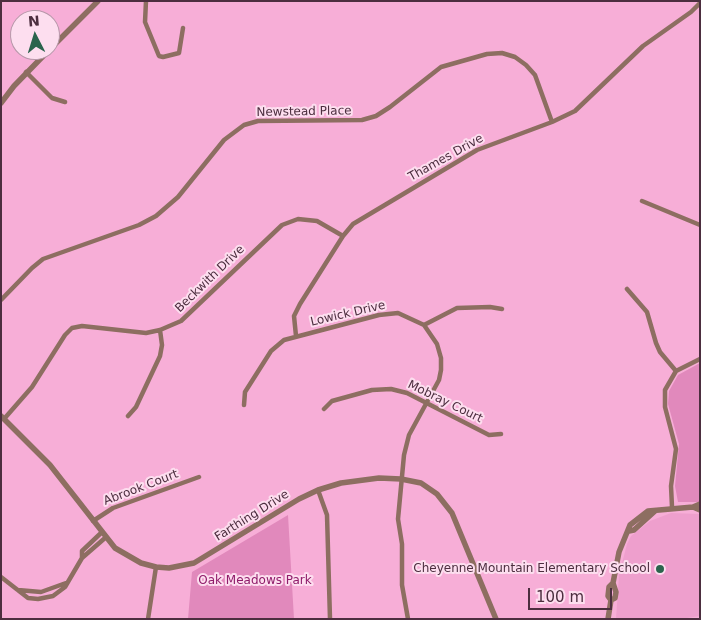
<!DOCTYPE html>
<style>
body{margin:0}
#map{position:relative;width:701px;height:620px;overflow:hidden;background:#f7aed7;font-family:"DejaVu Sans",sans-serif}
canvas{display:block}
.frame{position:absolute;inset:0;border:2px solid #4c2e3f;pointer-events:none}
.north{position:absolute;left:10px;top:10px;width:50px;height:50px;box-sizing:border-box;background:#fddeef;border:1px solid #b698a9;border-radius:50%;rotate:355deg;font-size:14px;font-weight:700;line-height:20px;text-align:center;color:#4c2e3f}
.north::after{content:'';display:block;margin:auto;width:18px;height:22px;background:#2b644d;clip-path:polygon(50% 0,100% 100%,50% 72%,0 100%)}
.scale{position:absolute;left:528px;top:588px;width:84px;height:22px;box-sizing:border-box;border:2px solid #4c2e3f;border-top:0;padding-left:6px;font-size:15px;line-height:18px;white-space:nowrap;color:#4c2e3f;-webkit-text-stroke:4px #fddeef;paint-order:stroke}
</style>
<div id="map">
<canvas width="701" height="620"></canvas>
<div class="frame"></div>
<div class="north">N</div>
<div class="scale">100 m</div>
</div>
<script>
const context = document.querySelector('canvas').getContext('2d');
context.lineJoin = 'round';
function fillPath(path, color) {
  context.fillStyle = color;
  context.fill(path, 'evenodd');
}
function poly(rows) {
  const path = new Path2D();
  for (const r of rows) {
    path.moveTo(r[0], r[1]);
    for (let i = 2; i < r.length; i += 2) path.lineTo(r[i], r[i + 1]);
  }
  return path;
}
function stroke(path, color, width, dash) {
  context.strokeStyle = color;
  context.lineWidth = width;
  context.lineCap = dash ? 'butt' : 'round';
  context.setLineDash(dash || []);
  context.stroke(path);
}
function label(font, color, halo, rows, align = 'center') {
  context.font = font + ' "DejaVu Sans",sans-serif';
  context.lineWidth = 4;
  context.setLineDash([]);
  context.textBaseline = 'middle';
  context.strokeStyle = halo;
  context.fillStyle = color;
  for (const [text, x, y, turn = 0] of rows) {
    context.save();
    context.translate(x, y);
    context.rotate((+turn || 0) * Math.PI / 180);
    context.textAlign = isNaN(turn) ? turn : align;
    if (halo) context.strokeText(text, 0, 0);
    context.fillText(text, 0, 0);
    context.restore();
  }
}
const built = poly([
 [671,513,700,514,700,616,680,619,616,619,619,575,627,544,631,536,650,521]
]);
const green = poly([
 [700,363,700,502,678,502,675,486,679,444,668,404,669,391,678,375],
 [288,515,294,619,188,619,192,572]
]);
const minor = poly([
 [146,1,145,22,159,56,163,57,179,53,183,28],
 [26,72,52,98,65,102],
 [642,201,700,225],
 [627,289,647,312,656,343,660,352,676,371],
 [1,300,32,268,43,259,139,225,156,216,178,197,224,140,244,125,258,121,362,120,376,116,390,107,441,67,487,54,502,53,515,57,526,65,535,75,552,122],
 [424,325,457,308,490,307,502,309],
 [296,336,294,316,300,304,343,236,353,224,477,150,552,122,575,111,643,46,691,12,700,3],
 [244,405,245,392,271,351,284,340,379,315,398,313,424,325,437,344,441,358,441,370,439,380,409,435,404,455,398,519,402,544,402,585,408,619],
 [324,409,332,401,372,390,391,389,407,393,489,435,501,434],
 [128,416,136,407,160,356,162,345,160,330],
 [4,419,32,387,65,335,72,328,82,326,146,333,160,330,181,321,282,225,298,219,317,221,343,236],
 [318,490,327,515,330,619],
 [672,507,671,486,676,449,665,407,665,390,676,371,700,359],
 [93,521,113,508,199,477],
 [82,558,105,538],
 [1,577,28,598,38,599,53,596,65,587,82,558,82,551,101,533],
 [18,590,41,592,66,583],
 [148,619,156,567]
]);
const tertiary = poly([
 [50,49,98,1],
 [1,103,14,86,49,50],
 [1,416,50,465,115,548,141,563,156,567,169,568,194,563,299,499,318,490,341,483,379,478,401,479,421,483,437,494,452,513,496,619],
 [693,507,700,510],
 [629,531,634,530,655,511],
 [611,600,608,596,609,587,613,583,619,552,630,525,648,511,693,507,700,504],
 [608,619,611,600,615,598,616,592,613,583]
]);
const markers = [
 [660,569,5,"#2b644d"]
];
const streetNames = [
 ["Newstead Place",304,112,-1],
 ["Thames Drive",446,158,-29],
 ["Beckwith Drive",210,279,-44],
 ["Lowick Drive",348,314,-13],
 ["Mobray Court",445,402,26],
 ["Abrook Court",141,488,-21],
 ["Farthing Drive",252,516,-32]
];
const poiNames = [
 ["Cheyenne Mountain Elementary School",650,569]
];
const parkNames = [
 ["Oak Meadows Park",255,581]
];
fillPath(built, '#ee9fcd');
fillPath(green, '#e189bc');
stroke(minor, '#8d6e61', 4.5);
stroke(tertiary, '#8d6e61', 5.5);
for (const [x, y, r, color] of markers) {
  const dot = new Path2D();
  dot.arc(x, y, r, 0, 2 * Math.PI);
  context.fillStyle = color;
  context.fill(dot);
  stroke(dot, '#fddeef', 2);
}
label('12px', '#4c2e3f', '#fddeef', streetNames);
label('12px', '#4c2e3f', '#fddeef', poiNames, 'right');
label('12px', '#8f1c6a', '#fddeef', parkNames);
</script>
